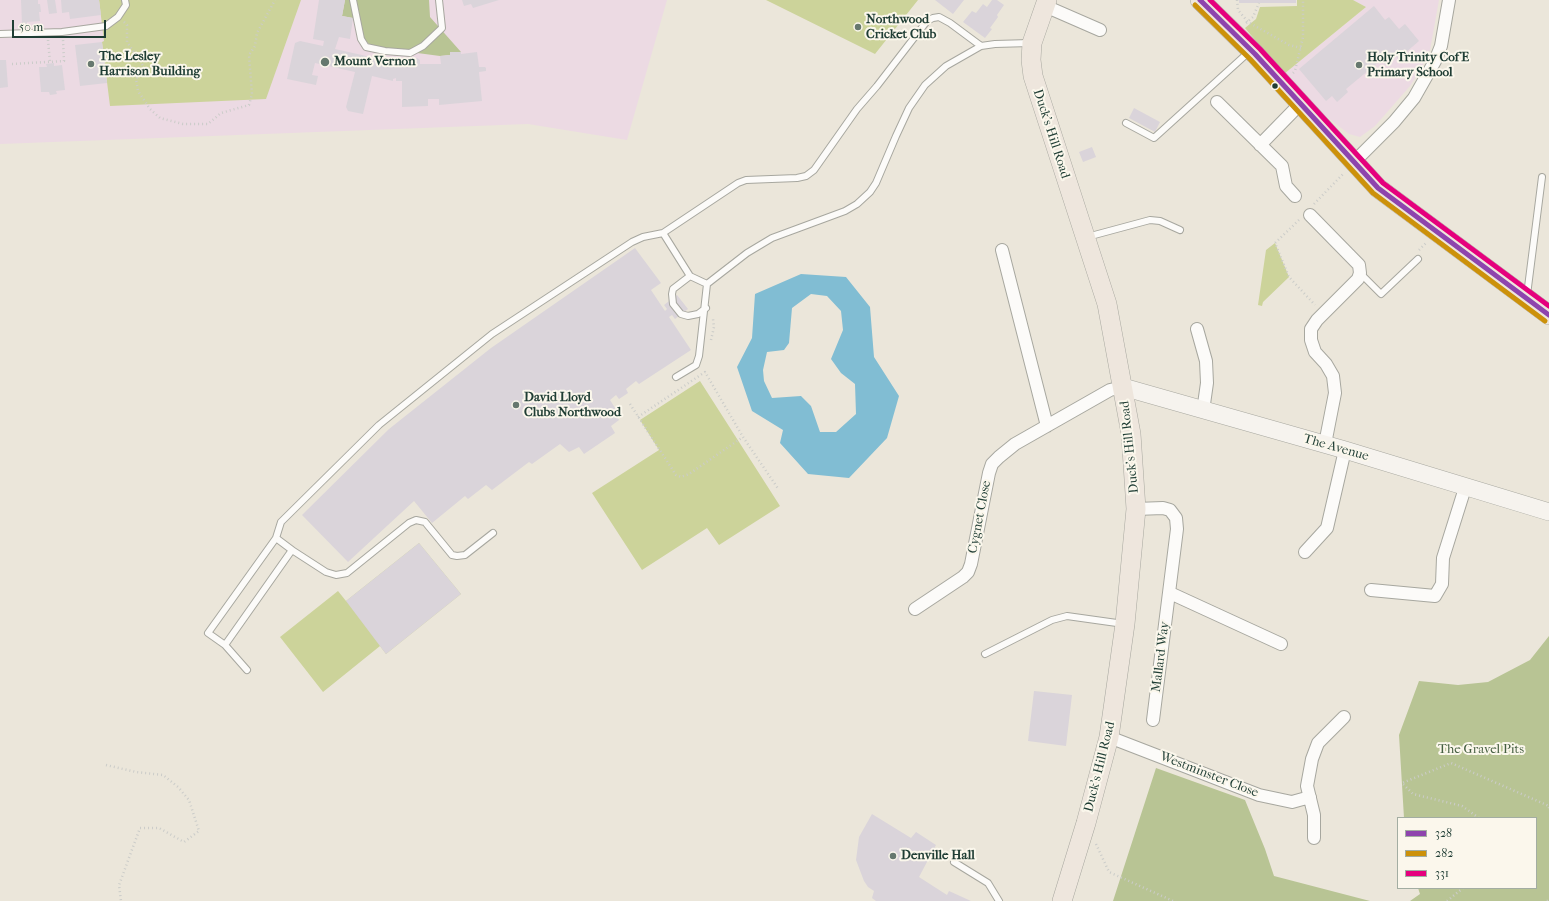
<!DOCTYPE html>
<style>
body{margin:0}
#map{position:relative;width:1549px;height:901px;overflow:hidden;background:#ebe6da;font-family:"IM FELL French Canon",serif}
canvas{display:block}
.legend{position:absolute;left:1397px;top:817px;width:140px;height:72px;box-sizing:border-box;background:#fbf7ec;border:1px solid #a3ada2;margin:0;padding:5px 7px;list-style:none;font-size:12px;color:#1f3d34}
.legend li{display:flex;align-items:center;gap:8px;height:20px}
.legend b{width:20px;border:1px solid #a3ada2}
.scale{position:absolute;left:12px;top:20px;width:94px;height:18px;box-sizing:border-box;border:2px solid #1f3d34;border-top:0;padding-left:5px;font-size:12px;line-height:14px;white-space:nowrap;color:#1f3d34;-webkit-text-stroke:3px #fbf7ec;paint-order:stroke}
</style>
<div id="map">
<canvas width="1549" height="901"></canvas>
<ul class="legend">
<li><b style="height:5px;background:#8e44ad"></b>328</li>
<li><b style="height:5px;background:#cc910a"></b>282</li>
<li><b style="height:5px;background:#e5007d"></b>331</li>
</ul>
<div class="scale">50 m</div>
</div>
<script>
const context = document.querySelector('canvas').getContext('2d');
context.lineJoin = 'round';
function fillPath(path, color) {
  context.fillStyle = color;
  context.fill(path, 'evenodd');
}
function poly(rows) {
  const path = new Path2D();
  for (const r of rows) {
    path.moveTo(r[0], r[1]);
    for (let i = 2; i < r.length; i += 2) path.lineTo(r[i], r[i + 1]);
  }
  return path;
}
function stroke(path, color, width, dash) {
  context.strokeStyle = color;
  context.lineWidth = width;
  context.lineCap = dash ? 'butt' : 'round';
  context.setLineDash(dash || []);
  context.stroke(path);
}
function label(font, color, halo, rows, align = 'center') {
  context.font = font + ' "IM FELL French Canon",serif';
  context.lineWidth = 4;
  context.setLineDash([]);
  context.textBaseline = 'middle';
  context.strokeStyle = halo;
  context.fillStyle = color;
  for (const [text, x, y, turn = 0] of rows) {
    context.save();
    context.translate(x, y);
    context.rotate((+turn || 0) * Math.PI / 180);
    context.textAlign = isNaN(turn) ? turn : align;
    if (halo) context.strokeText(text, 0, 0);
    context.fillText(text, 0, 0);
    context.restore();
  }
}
const built = poly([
 [0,0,667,0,627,140,528,124,0,144],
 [1353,0,1439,0,1430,50,1421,69,1410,86,1375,126,1360,137,1349,134,1323,114,1284,74,1366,7]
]);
const green = poly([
 [99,0,301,0,266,99,110,106,102,42,104,41],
 [766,0,918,0,875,54],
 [1297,0,1353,0,1366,7,1284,74,1245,28,1256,19,1260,7,1297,6],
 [1275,243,1289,277,1263,302,1262,306,1258,305,1266,250],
 [700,381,780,506,719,545,707,528,642,570,592,493,659,450,640,420],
 [419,543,461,594,386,654,380,646,323,692,280,637,338,591,346,601]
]);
const forest = poly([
 [345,0,429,0,430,17,461,52,450,52,450,55,440,56,372,47,364,39,353,18,342,16],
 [1549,636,1549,901,1410,901,1420,894,1418,888,1536,888,1536,818,1404,818,1399,735,1419,681,1458,685,1488,682,1530,660],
 [1156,768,1245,800,1265,849,1274,876,1370,901,1113,901]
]);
const water = poly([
 [801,274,846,277,870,307,874,357,899,396,887,438,849,478,808,474,780,443,783,430,752,411,737,367,752,338,755,294],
 [811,294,827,296,841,311,843,330,831,359,841,373,855,384,856,414,836,432,820,432,811,406,801,396,772,398,764,381,763,370,767,352,784,350,789,343,792,308]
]);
const building = poly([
 [21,0,38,0,38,4,40,4,41,12,39,12,40,21,27,22,27,24,22,24],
 [47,0,55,0,57,13,49,14],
 [61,0,99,0,101,15,70,19,69,12,62,13],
 [319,0,345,0,342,16,353,18,350,39,339,37,335,49,402,64,415,64,415,60,417,58,420,60,420,64,441,64,440,56,450,55,450,52,461,52,461,54,477,52,479,67,485,67,486,68,486,71,479,72,482,101,439,105,439,99,428,99,428,106,402,107,402,81,396,81,396,78,393,79,393,81,372,76,363,114,348,111,346,107,355,72,315,63,312,75,318,76,316,85,287,79,295,43,300,41,323,46,324,41,313,39],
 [462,0,499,0,473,8,471,4,464,6],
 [935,0,964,0,953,14],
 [992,0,997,0,1004,5,997,15,998,17,990,28,992,29,985,38,963,22,972,11,976,13,983,4,987,7],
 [1239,0,1296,0,1296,3,1239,3],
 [1374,6,1385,20,1389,17,1399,29,1405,24,1419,41,1398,59,1396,56,1385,65,1381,60,1346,89,1348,92,1337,102,1332,96,1326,101,1299,69],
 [102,42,107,83,80,86,75,45],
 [0,60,6,60,8,87,0,88],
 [54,63,54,66,62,65,65,90,56,91,57,94,50,95,49,92,41,92,39,67,47,67,46,64],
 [1134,108,1160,122,1155,132,1129,118],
 [1092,147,1096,157,1083,162,1079,152],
 [635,248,661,283,651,290,665,311,667,309,664,305,677,295,688,309,675,319,672,315,669,317,691,350,639,384,636,381,626,389,628,393,619,399,616,395,610,400,617,411,615,413,619,420,611,426,615,433,584,454,579,447,569,452,560,444,532,464,529,462,492,490,486,485,468,499,465,496,432,523,414,501,348,562,302,515,389,429,491,348],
 [419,543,461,594,386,654,346,601],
 [1034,691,1072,695,1066,746,1028,741],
 [872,814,911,838,916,832,936,845,919,877,947,895,949,891,971,901,876,901,872,898,874,891,868,887,864,881,856,860,859,837]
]);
const path = poly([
 [1237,0,1238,10,1248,22,1289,45,1301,48],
 [124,22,127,25,127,42,144,67,136,79,138,91,150,109,160,118,183,124,208,124,221,113,249,105,252,94,249,55,255,46,257,33,275,0],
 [1246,23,1253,17,1259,3],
 [48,40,50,62],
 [12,64,64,61,63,40],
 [1293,73,1295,71,1303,37,1303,0],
 [1314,204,1344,173],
 [1299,220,1275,243,1289,277,1315,305],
 [1419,250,1427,242],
 [711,340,714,327,713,319],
 [630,404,676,475,681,477,689,474,743,437],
 [638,417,705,372,743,437,779,490],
 [106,765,136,772,163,775,178,787,189,800,199,831,184,842,159,828,140,828,119,885,121,901],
 [1479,818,1462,806,1413,794,1402,783,1451,763,1549,806,1549,809],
 [1096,844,1109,872,1173,901],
 [1447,901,1463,888],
 [1547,901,1549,900]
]);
const lane = poly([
 [353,0,361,39,366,47,385,51,410,53,423,46,442,28,439,0],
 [0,34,62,32,106,26,118,17,126,5,125,0],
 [1126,123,1154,138,1250,51],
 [663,233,690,276,707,284],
 [1087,237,1150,220,1160,221,1180,230],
 [1360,273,1381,294,1418,259],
 [690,276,673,289,672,294,673,304,681,314,688,316,698,314,706,308],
 [1527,295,1542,177],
 [676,377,696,365,699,356,707,284,747,253,772,238,845,211,857,204,870,192,876,183,896,136,909,108,925,85,946,66,981,46,995,44,1030,43],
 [292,550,326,572,336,575,347,573,409,523,416,520,425,522,452,555,457,556,465,555,493,533],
 [225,645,292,550,276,538],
 [985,654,1052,620,1067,616,1124,624],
 [247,670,225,645,208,633,276,538,281,522,379,425,492,334,632,242,643,237,663,233,738,183,746,180,797,178,806,176,814,170,857,109,877,86,927,21,933,18,939,17,950,23,981,46],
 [954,862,988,883,999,901]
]);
const street = poly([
 [1045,6,1100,30],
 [1217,102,1282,166,1286,186,1295,196],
 [1260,145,1301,103],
 [1354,162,1394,122,1414,98,1435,61,1441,46,1449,0],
 [1310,215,1359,265,1360,273,1358,279,1317,320,1311,329,1311,340,1315,352,1326,364,1333,376,1335,393,1325,444],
 [1002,250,1047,426],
 [1197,329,1206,361,1207,383,1203,411],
 [1136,509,1163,508,1170,510,1176,518,1177,529,1153,720],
 [1305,552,1327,528,1345,450],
 [1371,590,1435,596,1442,584,1443,558,1465,488],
 [1170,593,1281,644],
 [915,609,963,577,968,572,971,564,989,473,992,464,999,457,1015,444,1110,390,1123,387],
 [1109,737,1259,795,1292,802,1310,797],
 [1314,838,1314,815,1307,786,1312,759,1318,743,1344,717]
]);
const secondary = poly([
 [1123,387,1345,450,1549,512]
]);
const primary = poly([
 [1047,0,1032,43,1031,60,1033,76,1107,304,1131,434,1136,509,1125,624,1109,737,1086,823,1062,901],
 [1200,0,1255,54,1378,188,1549,315]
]);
const bus1 = poly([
 [1200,0,1255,54,1378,188,1549,315]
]);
const bus2 = poly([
 [1195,5,1250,59,1373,193,1545,321]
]);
const bus3 = poly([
 [1210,0,1260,49,1383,183,1549,306]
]);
const markers = [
 [858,27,4,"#66786e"],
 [325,62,5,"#66786e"],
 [91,64,4,"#66786e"],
 [1359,65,4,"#66786e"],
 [1275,86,3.5,"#1f3d34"],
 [516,405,4,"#66786e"],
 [893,856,4,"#66786e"]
];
const poiNames = [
 ["Northwood",866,20],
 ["Cricket Club",866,35],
 ["The Lesley",99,57],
 ["Harrison Building",99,72],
 ["Holy Trinity CofE",1367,58],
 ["Primary School",1367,73],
 ["Mount Vernon",334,62],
 ["David Lloyd",524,398],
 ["Clubs Northwood",524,413],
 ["Denville Hall",901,856]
];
const streetNames = [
 ["Duck's Hill Road",1051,134,72],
 ["Duck's Hill Road",1130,447,-96],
 ["The Avenue",1336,448,16],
 ["Cygnet Close",980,517,-79],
 ["Mallard Way",1161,657,-83],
 ["Duck's Hill Road",1100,767,-76],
 ["Westminster Close",1209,775,21]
];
const parkNames = [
 ["The Gravel Pits",1481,750]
];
fillPath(built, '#ecdae3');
fillPath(green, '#ccd39a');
fillPath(forest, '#b8c494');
fillPath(water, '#81bdd3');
fillPath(building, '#dad4da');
stroke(lane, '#a7a79f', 8);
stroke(street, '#a7a79f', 14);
stroke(secondary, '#a7a79f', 18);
stroke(primary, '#a7a79f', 20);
stroke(path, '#cbccc9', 2.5, [1, 3]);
stroke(lane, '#fcfbf9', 6);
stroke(street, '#fcfbf9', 12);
stroke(secondary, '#f6f3ee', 17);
stroke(primary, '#eee6dd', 19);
stroke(bus1, '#8e44ad', 5);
stroke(bus2, '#cc910a', 5);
stroke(bus3, '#e5007d', 5);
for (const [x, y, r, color] of markers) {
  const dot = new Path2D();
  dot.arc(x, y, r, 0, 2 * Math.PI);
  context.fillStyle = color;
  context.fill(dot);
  stroke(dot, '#fbf7ec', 1.5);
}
label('bold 13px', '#1f3d34', '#fbf7ec', poiNames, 'left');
label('13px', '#1f3d34', '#fbf7ec', streetNames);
label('13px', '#445e40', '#fbf7ec', parkNames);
</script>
